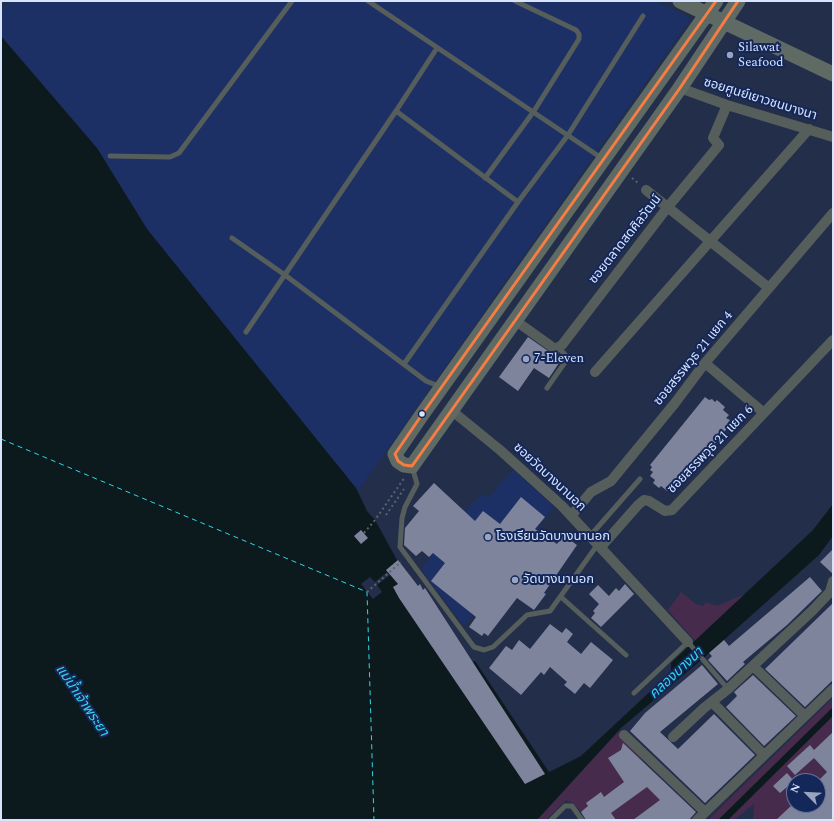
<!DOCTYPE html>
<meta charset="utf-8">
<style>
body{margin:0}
#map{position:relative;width:834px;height:821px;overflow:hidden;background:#232e4a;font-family:Spectral,serif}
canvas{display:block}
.frame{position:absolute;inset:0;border:2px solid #d8e4fe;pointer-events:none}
.north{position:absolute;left:786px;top:773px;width:40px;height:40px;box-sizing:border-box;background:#142759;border:1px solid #62739b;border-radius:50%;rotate:294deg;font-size:11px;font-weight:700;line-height:16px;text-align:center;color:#d8e4fe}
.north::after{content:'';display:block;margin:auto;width:14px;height:18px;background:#99a4bf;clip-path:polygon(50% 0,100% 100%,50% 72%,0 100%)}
</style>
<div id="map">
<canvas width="834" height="821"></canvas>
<div class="frame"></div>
<div class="north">N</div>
</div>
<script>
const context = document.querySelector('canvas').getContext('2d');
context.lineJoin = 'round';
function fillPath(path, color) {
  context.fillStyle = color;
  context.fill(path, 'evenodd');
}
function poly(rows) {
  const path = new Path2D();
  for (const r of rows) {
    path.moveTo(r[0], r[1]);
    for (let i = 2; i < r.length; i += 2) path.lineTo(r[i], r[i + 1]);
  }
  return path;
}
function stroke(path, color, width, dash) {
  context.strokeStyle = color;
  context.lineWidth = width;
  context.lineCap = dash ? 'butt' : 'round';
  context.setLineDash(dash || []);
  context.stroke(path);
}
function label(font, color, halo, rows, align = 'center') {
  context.font = font + ' Spectral,"Noto Sans Thai",serif';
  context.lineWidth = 4;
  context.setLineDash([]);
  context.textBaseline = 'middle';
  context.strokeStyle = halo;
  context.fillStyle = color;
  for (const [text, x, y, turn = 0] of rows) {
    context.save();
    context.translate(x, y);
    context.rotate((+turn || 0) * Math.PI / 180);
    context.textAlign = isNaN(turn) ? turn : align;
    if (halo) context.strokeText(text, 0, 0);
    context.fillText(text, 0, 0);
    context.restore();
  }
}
const built = poly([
 [9,1,655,1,691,18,358,491,147,229,97,148,1,36,1,11],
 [513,470,554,506,464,626,421,569,469,506,483,494,488,498]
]);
const green = poly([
 [681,592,696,604,703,606,706,602,717,606,747,593,696,642,668,610],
 [833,698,833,820,753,820,754,804,734,820,708,820],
 [794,781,818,781,818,805,794,805],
 [618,732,692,819,610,820,585,816,574,804,566,800,546,820,537,820]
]);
const water = poly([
 [1,36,97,148,147,229,356,488,367,511,375,520,397,560,405,569,457,669,475,661,549,772,581,756,671,672,671,663,813,530,833,504,833,536,819,555,707,655,621,728,537,820,1,820],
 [833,707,833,716,728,820,718,820]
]);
const pier = poly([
 [387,572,390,575,377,585,382,592,373,599,361,584,370,577,375,582]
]);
const ferry = poly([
 [1,439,367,592,374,820]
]);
const building = poly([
 [528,337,561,360,549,378,534,368,518,391,499,377],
 [705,397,709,400,712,399,715,402,717,400,725,407,723,410,729,415,726,418,730,420,727,424,729,426,676,491,671,487,667,491,661,486,659,488,653,483,655,480,650,476,653,472,650,470,652,467,650,465],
 [434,483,475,521,483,511,500,524,521,497,545,517,535,529,557,544,563,535,577,545,544,593,546,594,534,610,517,598,488,636,484,633,482,636,469,627,476,617,431,581,445,563,433,553,429,557,422,551,416,556,404,545,405,528,419,511,413,506],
 [361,530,368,538,361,544,354,536],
 [833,549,833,574,820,562],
 [398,560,418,586,420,584,423,590,425,588,545,774,525,784,399,598,393,587,398,584,386,570],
 [810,577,822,591,787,625,743,662,745,664,727,681,708,660,712,656,709,653,724,640,729,646],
 [625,584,634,594,601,627,591,618,595,613,593,611,599,604,589,594,598,585,609,596,616,588,619,591],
 [833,603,833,680,805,707,765,669],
 [550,624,562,633,566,628,573,634,567,642,581,654,591,642,613,660,590,688,584,683,575,694,564,685,567,682,550,667,544,675,541,672,521,695,489,668,506,646,512,650,519,640,530,649],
 [702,665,718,684,660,732,678,749,714,714,755,755,705,803,630,731,645,713],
 [753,675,796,716,764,746,726,707,737,696,734,692],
 [833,732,833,820,776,820,792,805,818,805,818,781,827,772,814,758,795,775,787,766,810,745,814,750],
 [623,743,696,812,689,820,633,820,660,800,647,787,611,813,616,820,586,820,581,812,588,806,586,803,601,792,604,797,624,782,608,758,621,750],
 [787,773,794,781,780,793,773,786]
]);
const path = poly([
 [632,178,639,184],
 [386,515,404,489],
 [364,533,375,520,405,477],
 [367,592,401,562]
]);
const lane = poly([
 [368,1,603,159],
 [396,111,437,48],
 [110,156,170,157,179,153,292,1],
 [485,178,534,111,579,39,579,34,576,30,515,1],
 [232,238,285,275,426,381,441,387],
 [246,332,396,111,518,202],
 [404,364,518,202,568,135,643,16],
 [547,388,568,358,559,348],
 [412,466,417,484,405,507,402,518,400,547,474,647,484,650,493,647,527,615,550,611,598,544],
 [590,536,640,479],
 [561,597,626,655],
 [634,693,688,642,728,689],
 [551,820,565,806,572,806,582,820]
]);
const street = poly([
 [680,88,727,105,833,137],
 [646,190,769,288],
 [516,321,555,349,562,345,667,208,719,145,713,138,727,105],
 [705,363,764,413],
 [595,372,809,129],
 [451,410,500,450,562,506,688,642],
 [571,516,591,492,611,481,675,403,705,363,833,213],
 [601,547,638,505,644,500,649,501,665,511,672,510,833,340],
 [753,666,805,716],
 [712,702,764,755],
 [624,735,705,812],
 [673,737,704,708,728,689,812,611,830,592,833,581],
 [697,820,833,689]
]);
const secondary = poly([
 [680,1,833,74],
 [716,1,421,416,395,454,398,461,404,465,412,466,680,88,738,1]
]);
const bus1 = poly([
 [716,1,421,416,395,454,398,461,404,465,412,466,680,88,738,1]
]);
const markers = [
 [730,55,4,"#99a4bf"],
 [526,359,4,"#99a4bf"],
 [422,414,3.5,"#d8e4fe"],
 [488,537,4,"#99a4bf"],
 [515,580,4,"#99a4bf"]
];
const poiNames = [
 ["Silawat",738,48],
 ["Seafood",738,63],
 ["7-Eleven",534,359],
 ["โรงเรียนวัดบางนานอก",496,537],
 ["วัดบางนานอก",523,580]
];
const streetNames = [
 ["ซอยศูนย์เยาวชนบางนา",760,100,17],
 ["ซอยตลาดสดศิลวัฒน์",626,240,-52],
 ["ซอยสรรพวุธ 21 แยก 4",694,359,-51],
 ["ซอยสรรพวุธ 21 แยก 6",711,450,-46],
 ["ซอยวัดบางนานอก",549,478,43]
];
const waterNames = [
 ["คลองบางนา",677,674,-43],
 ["แม่น้ำเจ้าพระยา",81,701,56]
];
fillPath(built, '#1c3065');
fillPath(green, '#472b4d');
fillPath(water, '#0c1a1d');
fillPath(pier, '#232e4a');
stroke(ferry, '#33d6e6', 1, [5, 4]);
fillPath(building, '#7f849d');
stroke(path, '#5c636a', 2, [2, 3]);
stroke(lane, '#565e5c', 5);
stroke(street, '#565e5c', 10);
stroke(secondary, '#5f6a65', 15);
stroke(bus1, '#f77d43', 3);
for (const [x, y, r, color] of markers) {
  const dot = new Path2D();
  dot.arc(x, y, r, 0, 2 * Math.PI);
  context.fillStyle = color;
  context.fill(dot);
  stroke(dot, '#142759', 1.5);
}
label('13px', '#d8e4fe', '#142759', poiNames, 'left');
label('13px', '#d8e4fe', '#142759', streetNames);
label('italic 14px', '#33d6e6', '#142759', waterNames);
</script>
